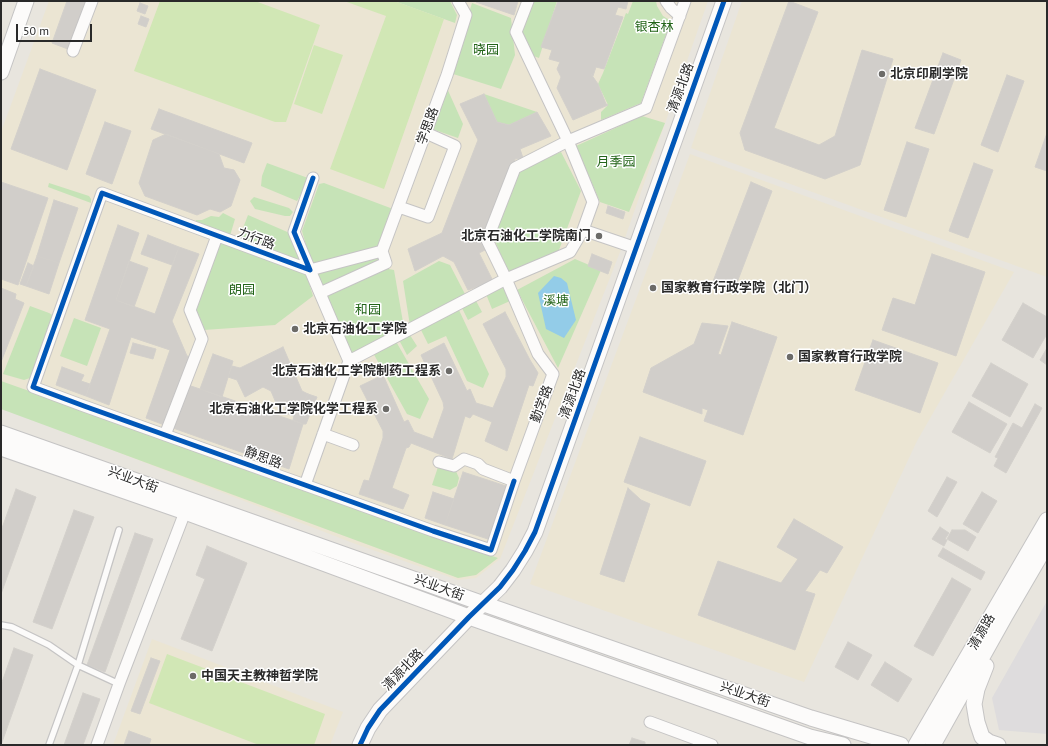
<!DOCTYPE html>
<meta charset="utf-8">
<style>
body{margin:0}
#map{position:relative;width:1048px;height:746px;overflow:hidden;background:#e8e5de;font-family:"PT Sans",sans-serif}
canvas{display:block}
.frame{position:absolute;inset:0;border:2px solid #292929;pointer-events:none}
.scale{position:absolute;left:16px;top:24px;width:76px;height:18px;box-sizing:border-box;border:2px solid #292929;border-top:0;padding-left:5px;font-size:12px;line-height:14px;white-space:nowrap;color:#292929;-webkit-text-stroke:3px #fff;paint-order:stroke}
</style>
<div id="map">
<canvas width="1048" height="746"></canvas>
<div class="frame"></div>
<div class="scale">50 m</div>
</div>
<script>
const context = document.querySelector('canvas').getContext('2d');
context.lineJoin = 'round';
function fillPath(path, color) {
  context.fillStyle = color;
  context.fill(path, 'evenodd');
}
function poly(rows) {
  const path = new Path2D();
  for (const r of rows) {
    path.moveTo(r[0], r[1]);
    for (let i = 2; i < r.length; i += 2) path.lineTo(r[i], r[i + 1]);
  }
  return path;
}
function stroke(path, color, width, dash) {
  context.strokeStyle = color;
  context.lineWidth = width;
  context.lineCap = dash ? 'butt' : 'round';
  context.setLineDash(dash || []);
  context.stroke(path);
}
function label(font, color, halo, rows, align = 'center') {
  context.font = font + ' "PT Sans","Noto Sans SC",sans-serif';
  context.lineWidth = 3;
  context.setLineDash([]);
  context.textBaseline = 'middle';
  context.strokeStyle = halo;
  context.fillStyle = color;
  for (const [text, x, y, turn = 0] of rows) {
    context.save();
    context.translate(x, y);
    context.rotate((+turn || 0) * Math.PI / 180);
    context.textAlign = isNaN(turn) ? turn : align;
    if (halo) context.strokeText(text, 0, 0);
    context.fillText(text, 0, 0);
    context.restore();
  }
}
const industrial = poly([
 [1047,601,1047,734,999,730,992,698]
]);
const education = poly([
 [49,1,708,1,620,252,500,559,476,578,458,580,353,543,1,407,1,132],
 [742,1,1047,1,1047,277,691,148],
 [690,154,1014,272,917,441,804,682,530,584],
 [152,639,343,712,330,745,113,745]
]);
const green = poly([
 [394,1,450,1,457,15,455,23],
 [532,1,557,1,539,58,531,55,520,32],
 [633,1,656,1,657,6,663,16,671,21,641,103,601,120,601,112,608,105,598,84,603,73,626,13,628,14],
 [472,3,511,18,515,55,501,89,450,73],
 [446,86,463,124,458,138,432,129],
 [484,94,537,112,509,125,497,122],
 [642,116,665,123,629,212,600,202,576,146],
 [561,152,581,191,556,258,508,272,493,236,519,169],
 [267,163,308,178,308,182,297,201,261,186,262,176],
 [49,183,89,196,91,199,91,203,48,187],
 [324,183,393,209,379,247,312,266,302,231,319,184],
 [254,197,289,208,293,212,290,216,285,216,255,209,250,201],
 [223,213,235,219,229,239,194,226,196,220,202,220,211,216,219,217],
 [248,215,292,234,301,256,297,261,238,241],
 [219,241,306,273,313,296,275,325,204,330,195,311],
 [382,251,386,263,320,293,310,270],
 [575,259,601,270,558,368,517,290],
 [439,261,450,265,466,296,410,326,403,281],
 [383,268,394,270,404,328,352,353,325,295],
 [504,286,510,301,492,309,486,294],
 [475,299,482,312,468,320,461,306],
 [30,306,49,313,54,316,30,378,24,380,3,374],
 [458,308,489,374,483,388,467,381,446,336,428,344,419,326],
 [74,318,101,328,87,366,60,356],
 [408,332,417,346,407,355,398,338],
 [394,338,429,399,420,419,407,414,372,351],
 [1,381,498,558,476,575,458,578,1,409],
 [439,464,455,469,459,478,457,486,450,490,432,485]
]);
const pitch = poly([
 [160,1,255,1,320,25,286,122,275,122,134,71],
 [344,1,394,1,444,19,384,189,330,169,386,16],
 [314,45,343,55,322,114,294,104],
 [167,654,325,714,314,745,259,745,149,703]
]);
const water = poly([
 [554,276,561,278,567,283,576,320,564,338,546,329,538,293]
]);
const building = poly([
 [67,1,92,1,73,51,52,43,67,1],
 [476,1,518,1,514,15,476,2,476,1],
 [558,1,628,1,626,9,618,7,615,15,623,17,604,69,596,67,593,76,591,74,598,84,606,104,608,105,573,120,557,88,561,77,557,69,560,62,549,59,552,50,541,47,558,1],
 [789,1,818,12,774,128,819,145,835,136,862,50,893,59,860,165,825,179,745,150,740,133,789,1],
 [140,3,148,6,145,14,137,11,140,3],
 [141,16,149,19,146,27,138,24,141,16],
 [943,53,961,60,934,134,915,128,943,53],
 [40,69,96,90,67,170,11,149,40,69],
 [1007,75,1024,81,998,152,981,145,1007,75],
 [484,94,497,122,509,125,537,112,551,136,520,149,523,158,515,159,483,242,487,249,479,253,493,281,468,290,454,262,443,256,415,271,408,249,442,233,478,140,460,104,484,94],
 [159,109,252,143,244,163,151,129,159,109],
 [105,122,131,131,112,184,86,174,105,122],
 [1047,133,1047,171,1035,167,1047,133],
 [166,134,219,154,224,168,234,170,240,180,231,206,220,212,210,209,197,215,145,196,139,183,153,140,166,134],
 [907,142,929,149,906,217,884,210,907,142],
 [974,163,993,170,968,238,949,231,974,163],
 [1,182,48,198,18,285,1,279,1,182],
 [751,182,772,191,733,293,712,284,751,182],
 [54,200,78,208,59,263,37,256,54,200],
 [608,206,625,212,623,219,606,213,608,206],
 [118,225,139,233,116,300,155,314,179,247,199,254,172,321,187,356,192,357,167,426,146,418,170,350,131,337,109,405,86,396,110,329,85,320,118,225],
 [148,235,179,247,172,265,141,254,148,235],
 [592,254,612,262,608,274,588,266,592,254],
 [932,254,985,272,956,356,882,330,893,298,915,305,932,254],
 [37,256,59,263,49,294,26,286,37,256],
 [129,261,148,268,134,307,116,300,129,261],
 [28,263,34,266,26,286,20,284,28,263],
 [1,288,16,294,15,299,24,303,1,362,1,288],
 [1023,303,1047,317,1047,334,1033,358,1002,340,1023,303],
 [505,312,530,360,538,373,533,386,529,385,507,451,485,441,492,422,473,414,470,418,465,416,452,459,411,443,409,447,406,448,392,488,409,495,403,509,359,494,364,480,369,481,383,438,383,431,360,386,383,375,404,422,408,420,414,432,433,439,444,408,443,402,421,355,444,343,467,391,470,389,476,403,493,408,506,377,506,369,483,324,505,312],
 [732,322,777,337,743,435,704,421,708,410,702,408,702,414,643,392,651,368,694,344,702,323,728,326,718,354,721,355,732,322],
 [873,340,938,363,920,413,855,390,873,340],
 [133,343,156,349,153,359,130,353,133,343],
 [283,347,302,391,308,394,304,402,295,400,286,406,276,403,271,391,263,387,245,397,237,380,228,377,232,366,240,368,283,347],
 [1047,348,1047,365,1040,360,1047,348],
 [213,354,233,361,222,397,200,389,213,354],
 [991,363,1028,384,1010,417,972,396,991,363],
 [62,367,84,375,81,381,90,384,86,396,56,385,62,367],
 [188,385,303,424,289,469,173,428,188,385],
 [308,394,317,397,306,424,303,424,293,420,294,416,284,413,286,406,295,400,304,402,308,394],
 [969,402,1007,424,990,453,952,432,969,402],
 [1035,404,1042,408,1006,473,994,466,998,458,995,457,1013,423,1022,428,1035,404],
 [640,437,706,461,690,506,624,482,640,437],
 [463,472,509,487,491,540,445,525,463,472],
 [947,477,957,482,937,517,928,511,947,477],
 [628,488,641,500,650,504,624,582,600,574,628,488],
 [16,489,36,497,1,594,1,531,16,489],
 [433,492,454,499,445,525,425,518,433,492],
 [982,492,997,501,978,533,963,524,982,492],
 [74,510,94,517,52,629,33,622,74,510],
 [794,519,843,547,827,573,820,570,805,591,815,594,795,650,698,615,718,561,781,583,798,559,777,547,794,519],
 [940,527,949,533,945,539,947,540,944,546,932,539,940,527],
 [952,530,965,530,976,537,968,551,947,539,952,530],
 [135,533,153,539,105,672,87,665,135,533],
 [207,546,247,563,212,651,181,639,205,579,196,575,207,546],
 [943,548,985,572,981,580,938,556,943,548],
 [952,578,971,589,933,656,914,646,952,578],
 [848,642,872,655,858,680,835,667,848,642],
 [14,648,33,655,1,745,1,685,14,648],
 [151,658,160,661,140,714,131,711,151,658],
 [885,662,912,679,898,702,871,685,885,662],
 [83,693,100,699,83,745,64,745,83,693],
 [129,731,151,739,149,745,124,745,129,731],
 [632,738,645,742,645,745,629,745,632,738]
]);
const lane = poly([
 [1,625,12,627,49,645,78,665,119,684],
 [49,745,78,665,119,530]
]);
const street = poly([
 [528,1,516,32,568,141,646,108,685,1],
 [666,1,671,8,680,16],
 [73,51,92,1],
 [568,141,593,202,583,230,570,252,506,279,487,240,515,168,568,141],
 [313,178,294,232,310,270,102,193,33,387,84,406,305,485,433,531,491,550,514,481],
 [399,207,428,217,455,146,426,133],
 [583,230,636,248],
 [382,251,310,270,349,361,506,279,538,354,553,374,514,481,483,469,478,464,464,459,454,466,439,462],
 [382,251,447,75,466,15,458,1],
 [320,293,386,263,382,251],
 [323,434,353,445],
 [165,435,202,339,190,310,217,236],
 [305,485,349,361],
 [650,722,712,745],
 [97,745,119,684,185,512]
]);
const secondary = poly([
 [1,72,26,1],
 [1,433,484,604,811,718,901,745],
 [1,448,185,512,469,617,810,737,843,745],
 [986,666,977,689,974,704,977,722,982,737,989,742,998,745],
 [360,745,368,728,380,710,469,617,500,587,513,570,525,551,535,532,724,1],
 [916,745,1047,520],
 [933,745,1005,616,1047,544]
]);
const cycleway = poly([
 [313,178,294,232,310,270,102,193,33,387,84,406,305,485,433,531,491,550,514,481],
 [360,745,368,728,380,710,469,617,500,587,513,570,525,551,535,532,724,1]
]);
const markers = [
 [882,74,4,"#6c6b68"],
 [599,236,4,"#6c6b68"],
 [653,288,4,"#6c6b68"],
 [295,329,4,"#6c6b68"],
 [790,357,4,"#6c6b68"],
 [449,371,4,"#6c6b68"],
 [386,409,4,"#6c6b68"],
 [193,676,4,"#6c6b68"]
];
const parkNames = [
 ["银杏林",654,27],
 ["晓园",486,50],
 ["月季园",616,162],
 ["朗园",242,290],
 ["溪塘",556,301],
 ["和园",368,310]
];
const poiNames = [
 ["北京印刷学院",890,74],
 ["北京石油化工学院南门",591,236,"right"],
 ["国家教育行政学院（北门）",661,288],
 ["北京石油化工学院",303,329],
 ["国家教育行政学院",798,357],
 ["北京石油化工学院制药工程系",441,371,"right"],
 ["北京石油化工学院化学工程系",378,409,"right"],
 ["中国天主教神哲学院",201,676]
];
const streetNames = [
 ["清源北路",681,88,-70],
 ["学思路",428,126,-70],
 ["力行路",256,239,20],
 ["清源北路",573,394,-70],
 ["勤学路",542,404,-70],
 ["静思路",263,458,20],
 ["兴业大街",133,480,20],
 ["兴业大街",439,588,20],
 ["清源路",982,632,-60],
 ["清源北路",403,670,-46],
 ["兴业大街",745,695,19]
];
fillPath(industrial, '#dedcdd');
fillPath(education, '#ebe5d3');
fillPath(green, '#c6e3b7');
fillPath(pitch, '#d1e7b5');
fillPath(water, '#93cce8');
fillPath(building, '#d1ceca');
stroke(building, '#d3d0cb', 1);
stroke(lane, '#c5c4c4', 8);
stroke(street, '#c5c4c4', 13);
stroke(secondary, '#c5c4c4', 17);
stroke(lane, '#fcfbfa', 5.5);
stroke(street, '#fcfbfa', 11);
stroke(secondary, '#fcfbfa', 15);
stroke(cycleway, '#0057b8', 5);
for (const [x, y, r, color] of markers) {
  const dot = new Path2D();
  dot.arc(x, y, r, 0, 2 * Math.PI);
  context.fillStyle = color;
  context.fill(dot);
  stroke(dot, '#fff', 1.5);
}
label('13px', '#24651a', '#fff', parkNames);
label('bold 13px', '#292929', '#fff', poiNames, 'left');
label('13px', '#292929', '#fff', streetNames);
</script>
